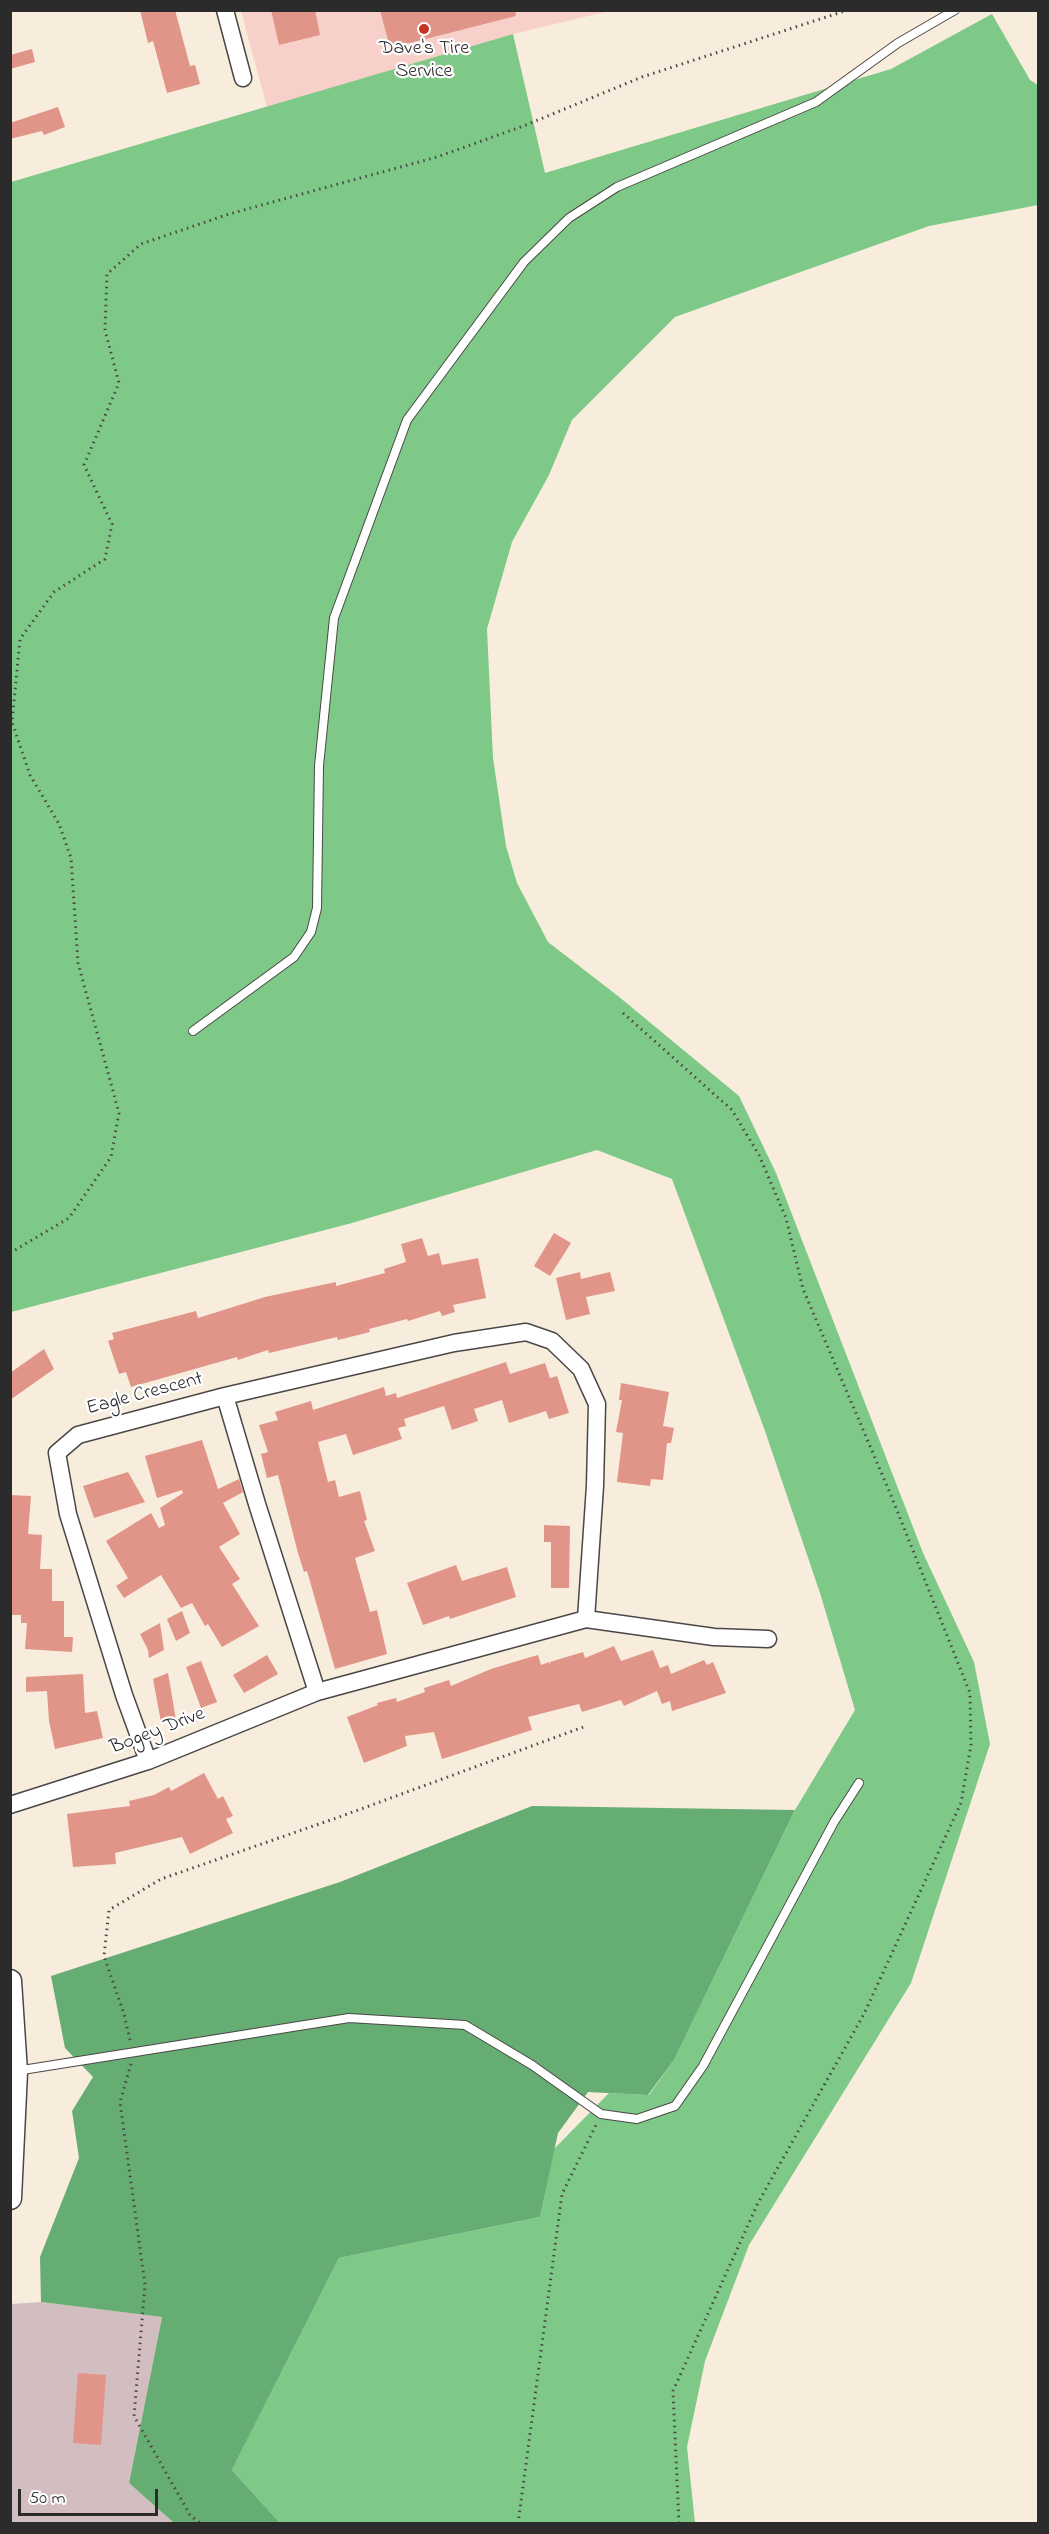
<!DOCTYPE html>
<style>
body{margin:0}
#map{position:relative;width:1049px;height:2534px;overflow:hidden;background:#f8ecdc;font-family:"Indie Flower",sans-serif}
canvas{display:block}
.frame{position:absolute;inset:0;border:12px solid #2b2b2b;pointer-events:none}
.scale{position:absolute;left:18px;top:2489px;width:140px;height:27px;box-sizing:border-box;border:3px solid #2b2b2b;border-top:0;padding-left:8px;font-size:18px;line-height:21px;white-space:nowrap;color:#2b2b2b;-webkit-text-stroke:4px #fff;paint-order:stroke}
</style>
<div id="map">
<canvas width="1049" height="2534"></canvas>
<div class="frame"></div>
<div class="scale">50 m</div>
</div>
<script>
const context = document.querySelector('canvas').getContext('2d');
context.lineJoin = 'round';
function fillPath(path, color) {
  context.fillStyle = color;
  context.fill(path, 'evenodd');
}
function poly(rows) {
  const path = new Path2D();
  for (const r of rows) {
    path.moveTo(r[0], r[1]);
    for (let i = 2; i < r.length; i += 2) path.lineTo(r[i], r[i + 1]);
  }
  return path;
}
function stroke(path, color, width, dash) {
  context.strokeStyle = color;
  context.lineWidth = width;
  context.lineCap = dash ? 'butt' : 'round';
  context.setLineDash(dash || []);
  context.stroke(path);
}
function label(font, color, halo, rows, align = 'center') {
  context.font = font + ' "Indie Flower",sans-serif';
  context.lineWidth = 4.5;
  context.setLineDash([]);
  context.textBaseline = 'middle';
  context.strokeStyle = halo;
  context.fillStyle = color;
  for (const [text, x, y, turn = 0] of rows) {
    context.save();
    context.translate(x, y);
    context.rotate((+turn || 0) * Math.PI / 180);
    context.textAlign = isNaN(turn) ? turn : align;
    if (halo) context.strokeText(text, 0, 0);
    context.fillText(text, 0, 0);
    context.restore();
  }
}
const built = poly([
 [241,11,609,11,513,34,267,107]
]);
const industrial = poly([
 [41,2302,162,2317,129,2483,174,2523,11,2524,11,2304]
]);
const green = poly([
 [992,14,1030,80,1038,85,1038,205,929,226,675,317,572,420,549,475,512,542,487,629,493,758,506,846,517,883,548,942,618,996,739,1096,776,1173,923,1553,974,1662,990,1744,911,1983,749,2245,705,2361,687,2447,695,2523,280,2523,232,2470,339,2258,540,2217,554,2149,609,2093,649,2095,674,2060,795,1810,855,1710,820,1593,765,1431,672,1179,597,1150,352,1223,11,1312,11,182,513,34,545,173,891,69]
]);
const forest = poly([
 [532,1806,795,1810,674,2060,648,2095,588,2092,558,2133,540,2217,339,2258,232,2470,280,2523,174,2523,129,2483,162,2317,41,2302,40,2257,79,2158,72,2111,93,2077,65,2048,51,1976,340,1882]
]);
const building = poly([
 [140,10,175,10,190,66,195,65,200,84,167,93,153,41,148,43],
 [271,10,315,10,320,35,279,45],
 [380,10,515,10,516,16,390,48],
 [32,49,35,62,10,69,10,55],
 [58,107,65,127,44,135,42,131,10,139,10,123],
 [554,1233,571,1243,550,1276,534,1266],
 [422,1238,428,1256,439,1253,442,1265,478,1258,486,1298,453,1305,455,1312,442,1316,440,1311,408,1321,407,1319,369,1329,370,1332,338,1340,337,1337,269,1353,268,1350,238,1360,237,1357,131,1387,126,1372,119,1374,108,1341,114,1339,112,1333,196,1311,198,1318,265,1297,336,1282,336,1286,385,1273,384,1269,406,1262,401,1244],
 [580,1272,581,1279,610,1272,615,1291,586,1297,590,1314,566,1320,556,1278],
 [44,1349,54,1369,10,1400,10,1373],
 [506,1362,510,1374,545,1363,550,1378,557,1376,569,1413,549,1419,546,1411,509,1423,502,1400,474,1409,478,1421,452,1430,444,1406,404,1419,406,1426,398,1428,402,1439,353,1455,346,1434,318,1442,328,1482,335,1480,339,1497,360,1491,367,1520,364,1521,375,1551,355,1558,370,1612,377,1610,387,1654,335,1669,307,1571,304,1572,298,1553,278,1475,267,1478,261,1454,268,1452,259,1425,278,1420,275,1412,311,1401,313,1410,384,1387,386,1396,396,1393,397,1398],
 [621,1383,669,1392,663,1426,674,1428,671,1443,667,1443,663,1480,651,1479,650,1486,617,1482,623,1433,616,1432,622,1400,619,1400],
 [202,1440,218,1489,239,1479,243,1492,223,1503,240,1534,219,1547,240,1579,232,1584,259,1626,222,1647,208,1624,205,1626,192,1603,181,1608,161,1575,124,1598,116,1586,128,1578,106,1541,151,1513,159,1528,165,1525,160,1508,183,1493,182,1490,157,1498,145,1456],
 [128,1472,145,1502,94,1518,83,1486],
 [10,1495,31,1496,28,1534,42,1535,40,1569,52,1569,52,1601,64,1601,64,1637,73,1637,72,1652,25,1649,27,1623,21,1623,21,1615,11,1615],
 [544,1525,570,1526,569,1588,551,1588,551,1542,544,1542],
 [456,1565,462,1581,507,1567,516,1597,450,1619,449,1616,423,1625,407,1583],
 [182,1611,190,1633,176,1641,167,1619],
 [160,1623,164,1650,149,1658,148,1650,140,1634],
 [614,1646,621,1661,653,1650,660,1668,668,1665,671,1674,704,1660,707,1665,713,1662,726,1693,672,1711,670,1701,662,1704,657,1691,624,1706,621,1700,582,1712,579,1704,528,1717,532,1730,442,1759,434,1732,405,1736,407,1746,364,1763,347,1717,378,1705,377,1703,396,1698,397,1702,425,1692,424,1688,449,1680,451,1686,491,1669,524,1659,538,1655,541,1665,549,1662,550,1666,550,1662,583,1652,585,1658],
 [267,1655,278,1674,244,1693,233,1675],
 [201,1661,217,1702,201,1708,186,1667],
 [168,1673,176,1720,161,1722,153,1679],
 [83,1674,85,1713,97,1711,103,1738,55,1749,49,1721,47,1691,26,1692,26,1677],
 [204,1773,218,1799,223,1796,233,1816,226,1819,233,1833,190,1854,182,1837,115,1853,116,1864,73,1867,67,1814,130,1806,129,1801,154,1795,169,1787,171,1791],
 [78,2373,106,2375,101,2445,73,2443]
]);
const path = poly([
 [623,1013,732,1110,759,1155,786,1218,803,1289,890,1493,970,1693,971,1745,961,1803,864,2014,758,2203,673,2391,679,2524],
 [10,1253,69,1218,111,1157,119,1113,78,963,71,858,59,824,30,775,12,722,20,639,54,592,105,559,112,524,84,465,119,383,105,330,107,274,141,244,229,214,437,157,526,125,642,77,848,10],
 [130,2040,124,2014,104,1956,109,1910,161,1879,342,1816,586,1726],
 [131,2064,120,2102,145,2285,134,2416,190,2515,201,2524],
 [518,2524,562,2194,596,2125]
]);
const lane = poly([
 [193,1031,294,957,311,932,317,908,319,766,334,618,407,420,524,262,569,218,617,187,816,102,898,43,955,10],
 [16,2071,349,2018,465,2025,532,2065,601,2114,637,2119,675,2106,703,2066,834,1822,859,1783]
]);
const street = poly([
 [225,10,243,78],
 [225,1396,257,1504,317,1692],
 [148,1761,124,1695,68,1514,57,1453,78,1435,225,1396,454,1343,526,1332,552,1341,581,1369,597,1404,595,1486,586,1619],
 [10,1805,148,1761,317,1692,586,1619,714,1637,768,1639]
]);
const secondary = poly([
 [10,1981,16,2072,10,2198]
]);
const markers = [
 [424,29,6,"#c8321e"]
];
const poiNames = [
 ["Dave's Tire",424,50],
 ["Service",424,73]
];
const streetNames = [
 ["Eagle Crescent",145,1395,-15],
 ["Bogey Drive",158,1732,-21]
];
fillPath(built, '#f7d0c9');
fillPath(industrial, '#d2bec1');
fillPath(green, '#7ec987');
fillPath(forest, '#66ad74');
fillPath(building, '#e19588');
stroke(lane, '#4a4846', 10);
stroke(street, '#4a4846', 19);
stroke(secondary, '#4a4846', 25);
stroke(path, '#4a4846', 3, [1.5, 4.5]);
stroke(lane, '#fff', 8);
stroke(street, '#fff', 16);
stroke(secondary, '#fff', 22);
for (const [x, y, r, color] of markers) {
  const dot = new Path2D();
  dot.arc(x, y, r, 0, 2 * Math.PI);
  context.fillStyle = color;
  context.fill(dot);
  stroke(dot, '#fff', 2);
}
label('20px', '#2b2b2b', '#fff', poiNames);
label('20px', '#2b2b2b', '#fff', streetNames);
</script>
